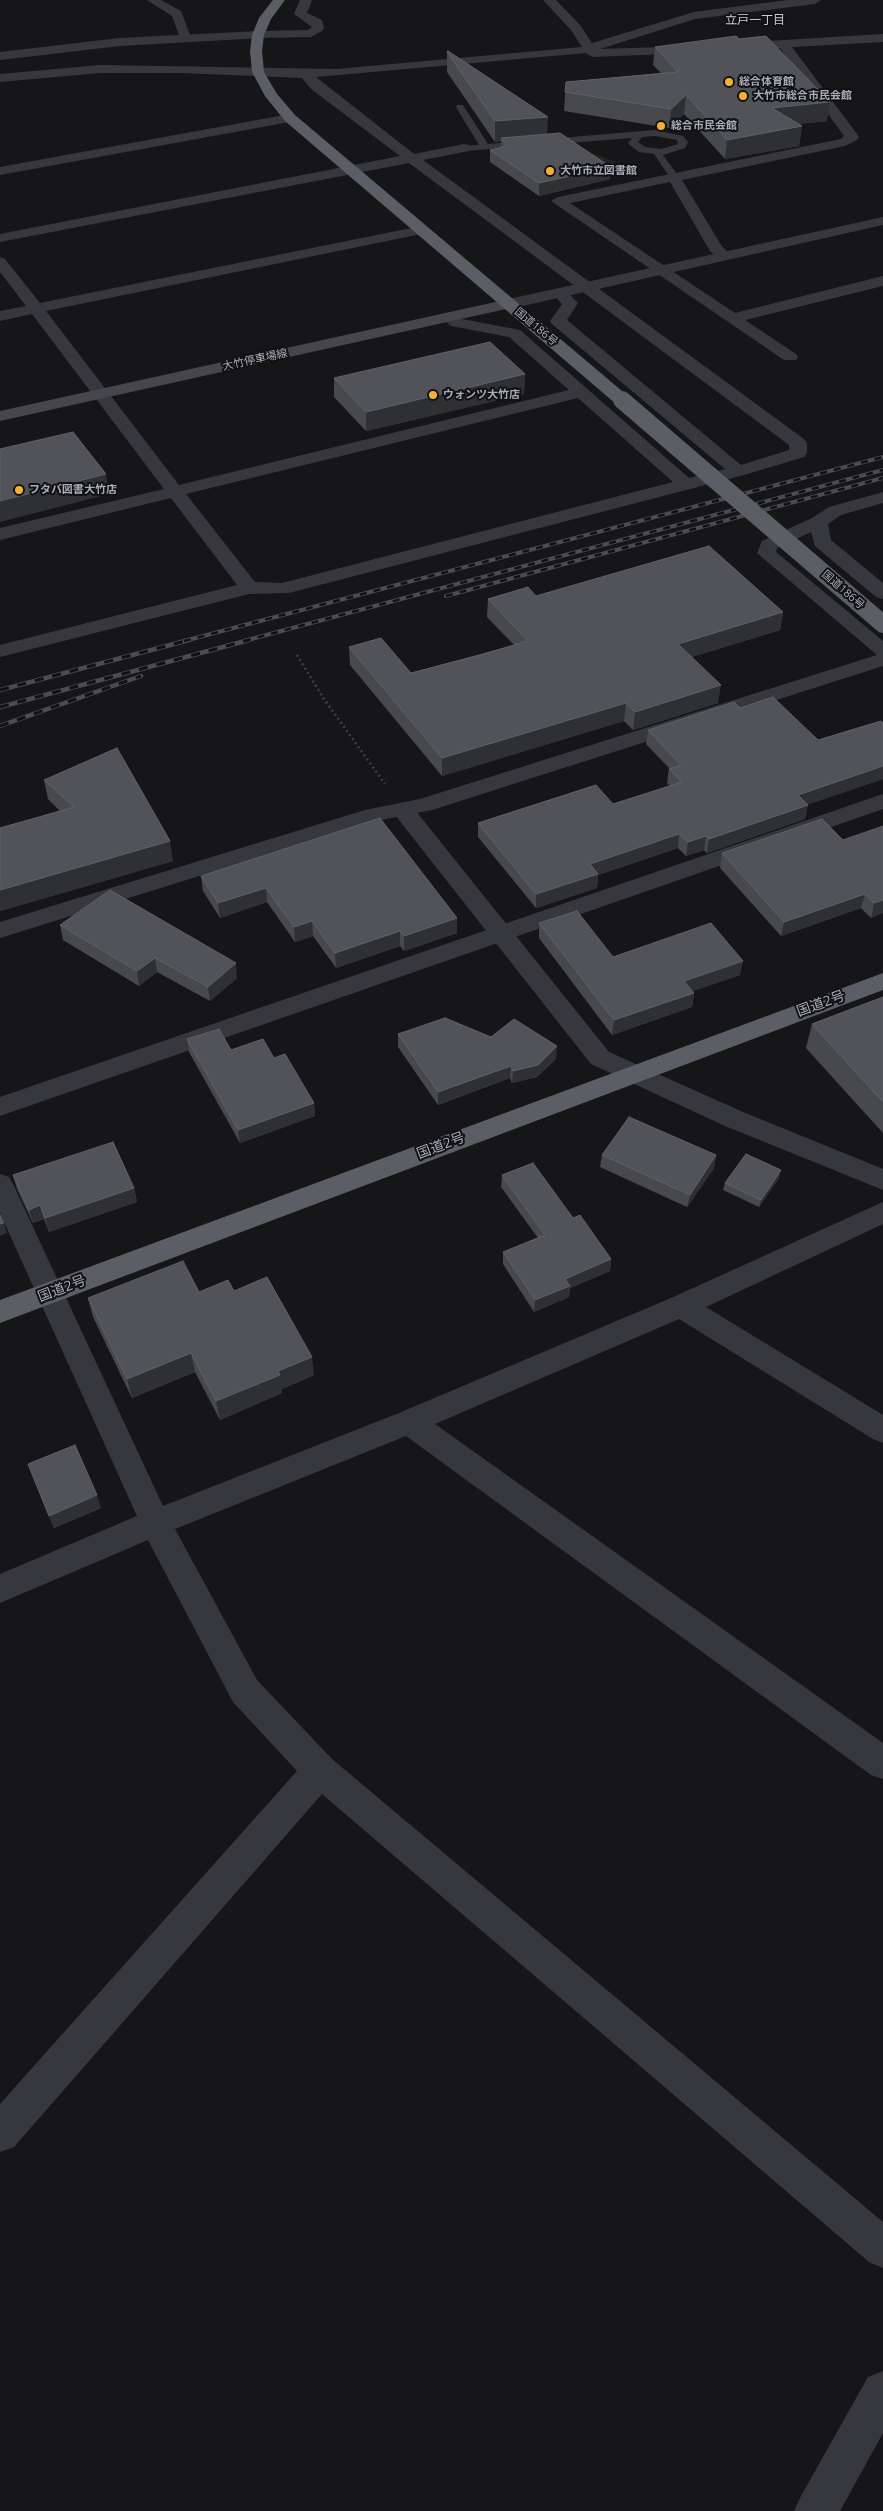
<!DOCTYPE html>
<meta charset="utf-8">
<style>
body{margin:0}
canvas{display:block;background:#161618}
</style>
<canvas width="883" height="2511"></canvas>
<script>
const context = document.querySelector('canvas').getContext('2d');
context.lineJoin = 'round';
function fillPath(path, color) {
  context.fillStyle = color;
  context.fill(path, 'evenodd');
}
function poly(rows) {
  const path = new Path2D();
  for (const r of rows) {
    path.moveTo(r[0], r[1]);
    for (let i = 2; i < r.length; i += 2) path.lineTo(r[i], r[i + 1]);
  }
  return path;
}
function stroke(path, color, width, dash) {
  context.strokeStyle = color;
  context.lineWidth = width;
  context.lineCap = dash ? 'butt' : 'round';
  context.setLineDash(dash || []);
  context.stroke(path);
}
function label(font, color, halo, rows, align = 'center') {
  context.font = font + ' "Open Sans","Noto Sans JP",sans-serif';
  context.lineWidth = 4;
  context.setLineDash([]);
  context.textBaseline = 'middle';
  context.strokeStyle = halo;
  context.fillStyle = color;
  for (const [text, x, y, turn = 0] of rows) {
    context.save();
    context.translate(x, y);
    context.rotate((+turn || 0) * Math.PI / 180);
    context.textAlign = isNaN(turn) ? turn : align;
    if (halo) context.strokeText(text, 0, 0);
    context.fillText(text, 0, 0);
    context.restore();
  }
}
const green = poly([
 [596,154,620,164,634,167,621,176,613,176,586,157]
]);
const path = poly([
 [297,655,324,699,385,784]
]);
const service = poly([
 [457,105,463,105,488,144,655,130,683,136,688,142,685,148,663,155,679,177,674,180,671,179,654,154,639,152,630,145,628,143,632,138,464,151,459,148,461,146,479,145,456,107,457,105],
 [655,136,677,140,678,144,661,149,645,147,638,142,642,137,655,136]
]);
const minor = poly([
 [147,0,161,0,181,11,191,38,189,41,181,41,172,16,147,0],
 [300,0,312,0,307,13,322,20,324,28,322,31,311,37,254,38,252,35,258,31,308,30,312,27,294,14,300,0],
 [543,0,556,0,580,25,592,43,694,12,788,0,821,0,815,4,695,19,600,49,696,46,698,49,692,53,592,57,586,53,316,77,414,154,464,144,469,145,471,148,469,151,423,160,804,439,807,443,807,453,804,457,744,475,289,593,249,594,0,657,0,645,237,585,171,498,0,540,0,528,164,489,32,314,0,321,0,311,26,306,0,272,0,257,5,259,40,303,421,226,426,227,428,230,421,234,46,311,179,485,569,390,509,337,451,326,441,317,449,312,462,319,520,330,689,478,725,469,552,324,550,321,562,304,552,293,560,288,565,290,578,303,567,320,741,465,789,450,789,445,409,163,0,242,0,234,400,156,311,89,302,78,182,73,100,73,0,82,0,74,100,65,336,69,582,47,571,30,543,0],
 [578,398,673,482,282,583,255,582,186,494,578,398],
 [883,34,883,42,792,47,857,134,859,137,857,140,845,146,682,180,721,245,731,256,729,259,719,259,710,251,670,182,570,203,735,313,883,276,883,286,745,320,796,354,798,357,796,360,784,360,551,201,558,197,841,139,844,136,780,48,767,49,761,45,767,41,883,34],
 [290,114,297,118,295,121,0,175,0,167,290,114],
 [883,492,883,503,841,515,828,524,831,540,883,583,883,599,876,597,815,546,811,532,777,548,776,552,883,641,883,666,432,810,376,821,0,938,0,922,365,810,420,799,877,655,757,553,762,541,812,518,829,507,883,492],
 [883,794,883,809,0,1116,0,1097,883,794],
 [0,1174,9,1177,13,1184,163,1506,399,1413,671,1298,883,1202,883,1224,706,1307,883,1415,883,1443,873,1439,679,1319,435,1424,883,1743,883,1779,871,1775,406,1436,175,1529,257,1680,332,1759,883,2222,883,2268,869,2262,322,1794,14,2147,0,2152,0,2104,297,1771,233,1702,148,1540,0,1603,0,1574,137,1516,0,1213,0,1174]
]);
const tertiary = poly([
 [258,31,264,35,262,38,120,46,0,60,0,52,120,38,258,31],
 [883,217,883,225,509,309,501,304,509,299,883,217],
 [403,803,411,805,609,1052,743,1112,883,1169,883,1190,725,1126,591,1064,395,815,392,810,395,805,403,803],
 [883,2371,883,2433,840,2511,794,2511,801,2496,868,2377,883,2371]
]);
const secondary = poly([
 [509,299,515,301,517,304,515,307,0,421,0,411,509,299]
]);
const trunk = poly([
 [273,0,285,0,271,19,264,35,262,51,264,72,277,94,295,115,628,396,630,400,628,404,616,404,285,121,265,96,252,72,250,51,252,35,259,18,273,0],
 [883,973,883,990,0,1323,0,1300,883,973]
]);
const railFar1 = poly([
 [446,596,883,478],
 [184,641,883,457],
 [244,641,883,470]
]);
const rail = poly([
 [0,690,189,640],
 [0,707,249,640],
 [0,726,141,676]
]);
const trunkBridge = poly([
 [622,400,883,624]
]);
const wall = poly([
 [655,47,827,121,798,124,802,126,799,146,725,159,684,114,669,128,564,111,566,82,661,73,653,65],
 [447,52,547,134,610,179,539,196,490,162,490,150,501,147,501,141,495,142,447,72],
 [525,374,524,394,366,431,334,397,334,378],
 [536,596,783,612,780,630,692,657,718,703,633,730,624,721,442,776,350,665,349,647,411,673,514,645,487,617,488,599],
 [740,708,818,740,883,779,808,804,805,819,707,853,704,850,686,856,678,848,598,875,597,888,536,908,478,837,478,823,613,804,670,786,667,783,669,768,646,744,648,730],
 [44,780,173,861,0,911,0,828,60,811,48,799],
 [822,819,883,913,871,918,861,908,781,936,720,868,722,853],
 [201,876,457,918,457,933,404,951,400,946,336,968,313,936,295,942,267,902,220,918,203,891],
 [539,923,613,957,740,975,693,991,694,993,692,1007,612,1035,539,938],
 [60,925,237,978,210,1001,157,972,139,986,63,940],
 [883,997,883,1133,806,1048,812,1024],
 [398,1034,491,1037,556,1059,537,1077,512,1083,510,1078,438,1105,398,1047],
 [187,1039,231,1050,274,1058,314,1103,315,1116,240,1143,189,1052],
 [602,1155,716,1155,714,1168,687,1207,600,1167],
 [13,1175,134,1188,137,1202,49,1232,44,1219,33,1223,17,1189],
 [502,1175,573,1218,611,1259,610,1271,570,1288,569,1297,534,1312,503,1264,503,1252,538,1238,501,1187],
 [779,1178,759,1207,723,1190,725,1183],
 [234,1291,314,1375,282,1389,282,1393,220,1420,195,1372,132,1398,93,1317,88,1298,199,1292],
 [28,1464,101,1508,54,1528]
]);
const shadedWall = poly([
 [686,95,684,114,669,128,671,109],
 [830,102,827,121,770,127,772,108],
 [548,117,547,137,501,138,501,141,495,142,495,121],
 [802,126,799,146,725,159,727,140],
 [611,167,610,179,539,196,539,183],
 [525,374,524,394,366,431,366,412],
 [106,474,109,494,0,522,0,501],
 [783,612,780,630,676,662,678,644],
 [721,685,718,703,633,730,635,712],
 [626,703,624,721,442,776,442,758],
 [883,766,883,779,795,809,798,795],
 [808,805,805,819,707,853,709,839],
 [679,834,678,848,598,875,597,888,536,908,536,894,590,864],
 [706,836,704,850,686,856,688,842],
 [170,841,173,861,0,911,0,890],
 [266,888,267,902,220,918,218,903],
 [865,894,861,908,781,936,784,922],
 [883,900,883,913,871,918,874,903],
 [457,918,457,933,404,951,404,936],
 [312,921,313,936,295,942,294,927],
 [400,931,400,946,336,968,335,953],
 [155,958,157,972,139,986,137,971],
 [743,961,740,975,682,995,684,981],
 [236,963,237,978,210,1001,208,987],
 [694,993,692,1007,612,1035,614,1020],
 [557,1046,556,1059,537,1077,512,1083,513,1071],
 [511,1066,510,1078,438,1105,438,1092],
 [314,1103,315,1116,240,1143,238,1130],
 [716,1155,714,1168,687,1207,690,1195],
 [781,1170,779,1178,759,1207,761,1200],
 [134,1188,137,1202,49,1232,45,1218],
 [40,1205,44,1219,33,1223,29,1210],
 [4,1223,7,1233,0,1236,0,1224],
 [611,1259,610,1271,570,1288,569,1297,534,1312,535,1300,565,1279],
 [191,1353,195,1372,132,1398,127,1379],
 [312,1357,314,1375,282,1389,282,1393,220,1420,216,1401,278,1371],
 [97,1495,101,1508,54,1528,49,1516]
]);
const building = poly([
 [736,36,739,39,766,36,830,102,772,108,802,126,727,140,686,95,671,109,565,92,566,82,678,72,655,47,736,36],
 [448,51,548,117,495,121,447,52,448,51],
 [560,133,611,167,539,183,490,150,507,146,501,138,560,133],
 [490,342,525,374,366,412,334,378,490,342],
 [73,432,106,474,0,501,0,449,73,432],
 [709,546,783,612,678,644,721,685,635,712,626,703,442,758,349,647,381,638,411,673,480,655,528,641,488,599,528,587,536,596,709,546],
 [773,697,818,740,881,721,883,723,883,766,798,795,808,805,709,839,706,836,688,842,679,834,590,864,598,874,536,894,478,823,596,785,613,804,682,782,669,769,681,765,648,730,734,702,740,708,773,697],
 [117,748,170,841,0,890,0,828,74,807,44,780,117,748],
 [380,818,457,918,404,936,400,931,335,953,312,921,294,927,266,888,218,903,201,876,380,818],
 [822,819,843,840,883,826,883,900,874,903,865,894,784,922,722,853,822,819],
 [110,890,236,963,208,987,155,958,137,971,60,925,110,890],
 [577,911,613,957,711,923,743,961,684,981,694,993,614,1020,539,923,577,911],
 [883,997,883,1102,812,1024,883,997],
 [445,1018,491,1037,514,1019,557,1046,538,1065,513,1071,511,1066,438,1092,398,1034,445,1018],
 [219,1029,231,1050,263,1039,274,1058,285,1054,314,1103,238,1130,187,1039,219,1029],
 [629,1117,716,1155,690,1195,602,1155,629,1117],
 [113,1142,134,1188,45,1218,40,1205,29,1210,13,1175,113,1142],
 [746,1154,781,1170,761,1200,725,1183,746,1154],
 [533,1163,573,1218,580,1215,611,1259,565,1279,570,1286,535,1300,503,1252,545,1235,502,1175,533,1163],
 [0,1215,4,1223,0,1224,0,1215],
 [183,1261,199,1292,228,1280,234,1291,267,1277,312,1357,278,1371,280,1375,216,1401,191,1353,127,1379,88,1298,183,1261],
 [75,1445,97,1495,49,1516,28,1464,75,1445]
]);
const markers = [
 [729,82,5,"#f2b134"],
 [743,96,5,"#f2b134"],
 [661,126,5,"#f2b134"],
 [550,171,5,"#f2b134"],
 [433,395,5,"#f2b134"],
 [19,490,5,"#f2b134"]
];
const farPoinames = [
 ["総合体育館",739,82],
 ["大竹市総合市民会館",753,96],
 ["総合市民会館",671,126],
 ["大竹市立図書館",560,171],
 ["ウォンツ大竹店",443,395],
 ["フタバ図書大竹店",29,490]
];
const farStreetnames = [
 ["国道186号",536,327,40],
 ["大竹停車場線",255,360,-12],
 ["国道186号",843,590,41]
];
const farNeighbourhoodnames = [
 ["立戸一丁目",755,21]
];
const streetNames = [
 ["国道2号",821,1004,-20],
 ["国道2号",441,1146,-21],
 ["国道2号",62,1289,-21]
];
fillPath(green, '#1e261f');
stroke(path, '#3d3f44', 2.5, [2, 3]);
fillPath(service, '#37383d');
fillPath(minor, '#37383d');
fillPath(tertiary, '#37383d');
fillPath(secondary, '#45474d');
fillPath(trunk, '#5b5e65');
stroke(railFar1, '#4a4c52', 4);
stroke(rail, '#4a4c52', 4.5);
stroke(railFar1, '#111113', 2.5, [7]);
stroke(rail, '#111113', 3, [9]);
stroke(trunkBridge, '#5b5e65', 18);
fillPath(wall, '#47494d');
fillPath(shadedWall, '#2f3033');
fillPath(building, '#525359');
stroke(building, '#5f6168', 1);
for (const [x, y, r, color] of markers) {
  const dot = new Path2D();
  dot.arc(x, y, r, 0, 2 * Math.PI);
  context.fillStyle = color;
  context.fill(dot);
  stroke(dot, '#111113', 2);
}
label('bold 11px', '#a8adb8', '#111113', farPoinames, 'left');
label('11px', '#a8adb8', '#111113', farStreetnames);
label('12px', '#c9ccd4', '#111113', farNeighbourhoodnames);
label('14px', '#a8adb8', '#111113', streetNames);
</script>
